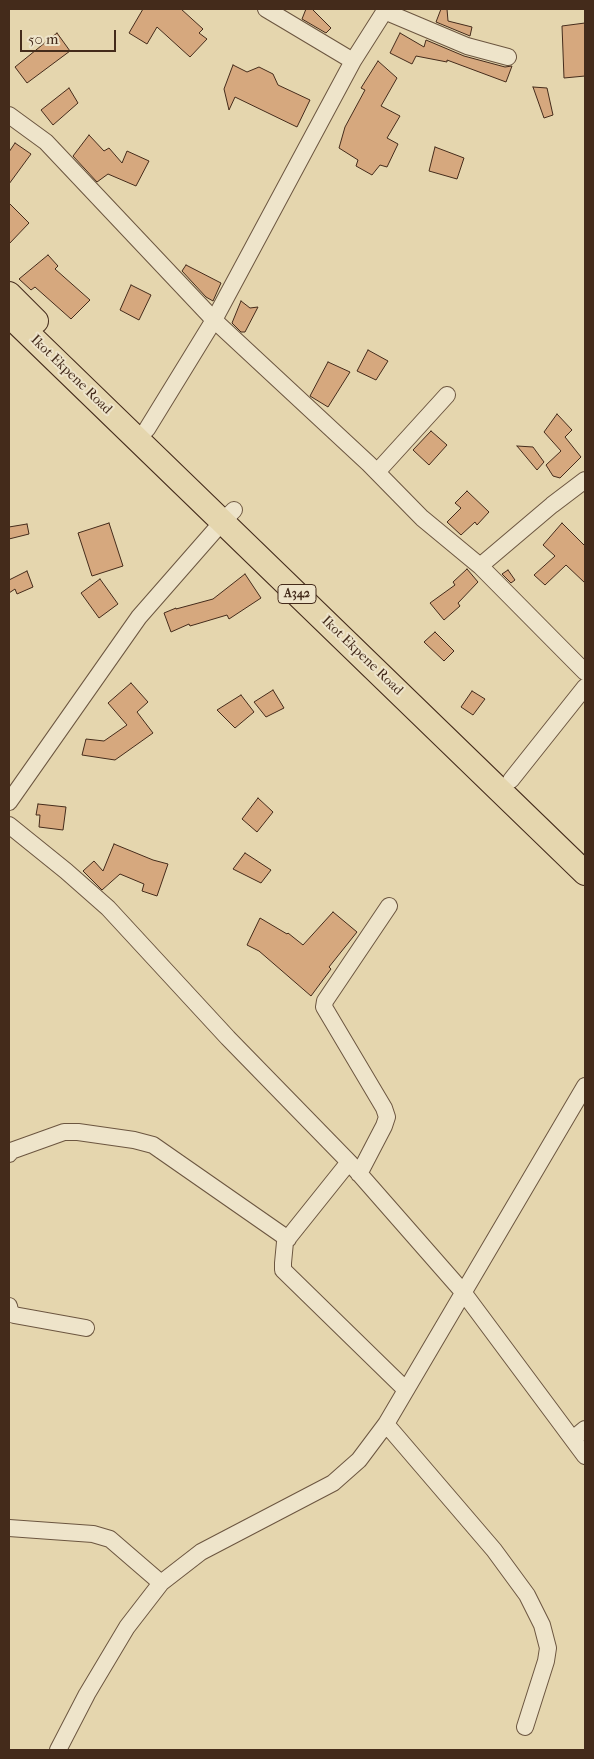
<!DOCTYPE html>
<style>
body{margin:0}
#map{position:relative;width:594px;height:1759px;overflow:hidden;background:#e5d6ae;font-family:"IM FELL French Canon",serif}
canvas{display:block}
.frame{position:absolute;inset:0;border:10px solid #442b1b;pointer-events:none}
.scale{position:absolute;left:20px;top:30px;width:96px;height:22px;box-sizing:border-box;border:2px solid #442b1b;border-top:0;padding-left:6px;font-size:15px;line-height:18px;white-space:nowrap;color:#442b1b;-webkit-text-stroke:4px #eee4ca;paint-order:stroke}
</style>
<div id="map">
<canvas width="594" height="1759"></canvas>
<div class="frame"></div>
<div class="scale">50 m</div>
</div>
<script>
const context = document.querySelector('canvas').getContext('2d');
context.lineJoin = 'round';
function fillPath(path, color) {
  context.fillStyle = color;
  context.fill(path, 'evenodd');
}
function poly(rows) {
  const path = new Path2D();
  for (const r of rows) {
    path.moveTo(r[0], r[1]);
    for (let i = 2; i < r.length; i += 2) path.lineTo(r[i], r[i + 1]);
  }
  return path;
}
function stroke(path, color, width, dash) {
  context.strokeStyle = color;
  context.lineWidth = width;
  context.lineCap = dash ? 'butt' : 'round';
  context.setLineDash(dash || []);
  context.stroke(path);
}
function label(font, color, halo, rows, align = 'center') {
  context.font = font + ' "IM FELL French Canon",serif';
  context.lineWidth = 4;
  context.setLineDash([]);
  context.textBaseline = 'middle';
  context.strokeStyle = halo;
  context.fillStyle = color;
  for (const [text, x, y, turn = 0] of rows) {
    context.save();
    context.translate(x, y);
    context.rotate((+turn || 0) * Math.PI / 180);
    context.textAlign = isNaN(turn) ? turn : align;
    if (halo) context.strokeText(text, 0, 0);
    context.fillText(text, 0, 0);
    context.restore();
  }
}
const building = poly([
 [143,9,181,9,203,29,199,33,207,39,190,57,157,27,147,44,129,33,143,9],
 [306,9,312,9,331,28,326,33,302,19,306,9],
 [441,9,447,9,448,21,472,27,470,36,436,22,441,9],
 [585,23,585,76,564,78,562,26,585,23],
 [57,33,70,51,27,83,15,67,57,33],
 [400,33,424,47,426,40,464,56,505,67,512,66,506,82,447,60,447,62,416,56,412,64,390,53,400,33],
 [378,61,397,78,381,106,400,116,387,138,398,144,387,167,380,165,372,175,356,166,358,160,339,148,345,127,365,90,361,88,378,61],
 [233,65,247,72,259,67,273,74,278,85,310,100,297,127,235,97,229,110,224,89,233,65],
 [533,87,547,88,553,115,544,118,533,87],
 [69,88,78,103,53,125,41,110,69,88],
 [89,135,104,151,109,148,122,163,127,151,149,161,136,186,108,174,97,182,73,156,89,135],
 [15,143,31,154,9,184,9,152,15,143],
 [435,147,464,158,457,179,429,171,435,147],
 [9,203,29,223,9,244,9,203],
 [48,255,58,266,55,269,90,300,71,319,35,287,31,290,19,279,48,255],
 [186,265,221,283,213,301,206,297,182,271,186,265],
 [131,285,151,295,139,320,120,310,131,285],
 [241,301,250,308,258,307,245,332,241,332,232,323,241,301],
 [368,350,388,361,376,380,357,371,368,350],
 [328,362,350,372,328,407,310,396,328,362],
 [557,414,572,430,565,437,581,457,560,478,553,476,546,465,561,451,544,432,557,414],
 [431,431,447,445,429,465,413,450,431,431],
 [517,446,533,447,544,462,537,470,517,446],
 [467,491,489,512,477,525,475,522,461,535,447,522,461,508,455,503,467,491],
 [109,523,123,566,92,576,78,533,109,523],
 [562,523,585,546,585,583,566,565,545,585,534,575,555,556,543,545,562,523],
 [27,524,29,534,9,539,9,527,27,524],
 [467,569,478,582,458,603,460,606,444,620,430,603,455,585,453,582,467,569],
 [508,570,515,580,511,583,502,574,508,570],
 [27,571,33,587,17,594,15,589,9,593,9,580,27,571],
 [245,574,261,598,229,619,227,615,190,626,189,624,171,632,164,613,176,608,176,609,213,599,245,574],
 [100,579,118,604,99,618,81,593,100,579],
 [435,632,454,651,444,661,424,642,435,632],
 [131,683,148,702,137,712,153,733,115,760,82,755,86,739,104,741,127,725,108,703,131,683],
 [273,690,284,708,266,717,254,702,273,690],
 [472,691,485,699,473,715,461,707,472,691],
 [241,695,254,712,235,728,217,710,241,695],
 [258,798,273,812,257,832,242,819,258,798],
 [38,804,66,807,63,830,39,827,40,815,36,815,38,804],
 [114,844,153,860,168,864,157,896,142,891,144,884,120,874,102,890,83,871,94,861,103,871,114,844],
 [245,853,271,870,261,883,233,869,245,853],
 [333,912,357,932,329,967,331,969,311,996,259,951,247,945,260,918,287,934,288,933,303,945,333,912]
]);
const minor = poly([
 [266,9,353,61],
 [384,11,467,46,508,57],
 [9,115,46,142,214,320,369,464,422,518,480,566,585,672],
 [147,429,214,320,353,61,386,9],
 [377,472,447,395],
 [480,566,552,505,585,480],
 [511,780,585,687],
 [9,802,139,617,223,521,234,510],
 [9,825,66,871,108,908,228,1038,349,1162,463,1292,585,1456],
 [9,1154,11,1151,64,1132,78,1132,134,1140,153,1145,288,1239],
 [349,1162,285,1242,283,1263,283,1270,406,1390],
 [359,1174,384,1126,387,1117,384,1108,324,1007,325,1001,389,906],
 [9,1306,10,1311,14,1315,86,1328],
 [386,1424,494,1550,527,1595,542,1625,548,1648,546,1661,525,1727],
 [573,1439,585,1429],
 [9,1528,93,1534,110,1539,161,1583],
 [58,1750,87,1694,127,1627,161,1583,201,1552,333,1483,359,1460,386,1424,585,1086]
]);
const highway = poly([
 [9,294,36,321],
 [9,315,585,873]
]);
const shields = [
 [297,594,38]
];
const shieldNames = [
 ["A342",297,594]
];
const streetNames = [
 ["Ikot Ekpene Road",71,375,44],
 ["Ikot Ekpene Road",362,656,44]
];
fillPath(building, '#d6a87e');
stroke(building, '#442b1b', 1);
stroke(minor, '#6c5640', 18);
stroke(highway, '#442b1b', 26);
stroke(minor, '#eee4ca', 16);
stroke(highway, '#e5d6ae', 24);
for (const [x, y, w] of shields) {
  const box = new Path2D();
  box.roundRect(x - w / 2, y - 9.5, w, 19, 4);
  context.fillStyle = '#eee4ca';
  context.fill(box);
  stroke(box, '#442b1b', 1);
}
label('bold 12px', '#442b1b', null, shieldNames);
label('14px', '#442b1b', '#eee4ca', streetNames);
</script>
